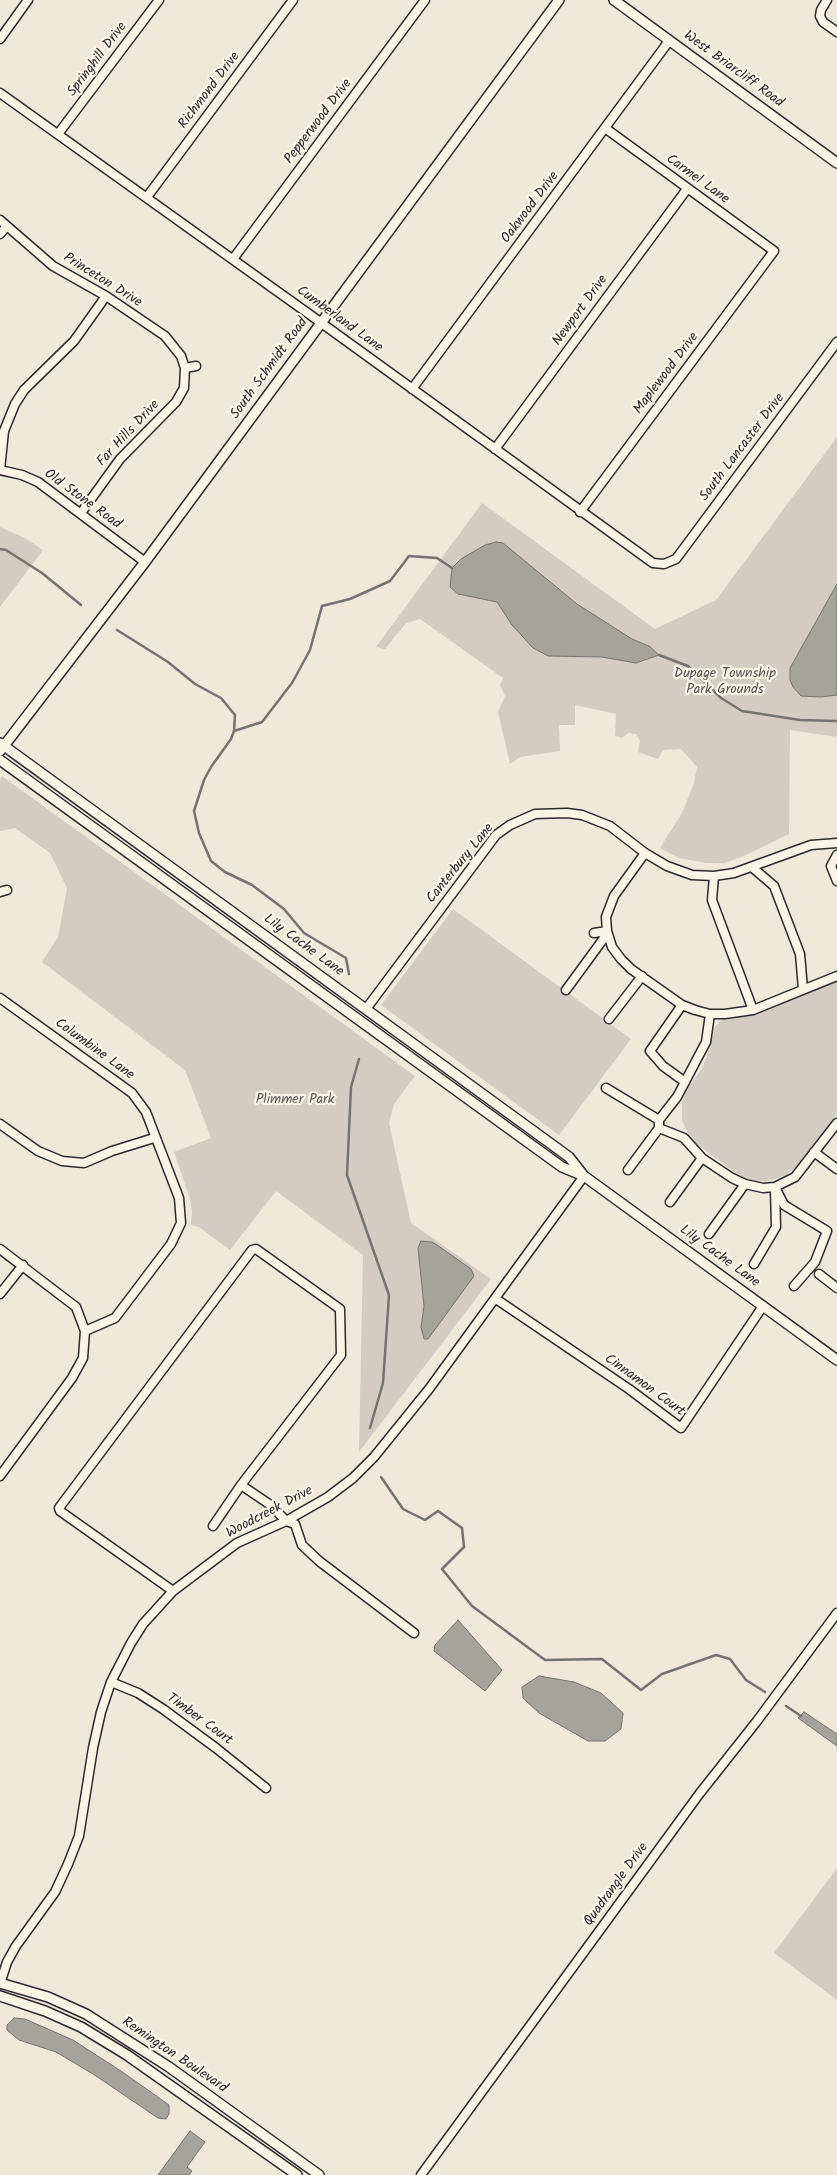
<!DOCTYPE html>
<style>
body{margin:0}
canvas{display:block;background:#efe9da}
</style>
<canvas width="837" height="2175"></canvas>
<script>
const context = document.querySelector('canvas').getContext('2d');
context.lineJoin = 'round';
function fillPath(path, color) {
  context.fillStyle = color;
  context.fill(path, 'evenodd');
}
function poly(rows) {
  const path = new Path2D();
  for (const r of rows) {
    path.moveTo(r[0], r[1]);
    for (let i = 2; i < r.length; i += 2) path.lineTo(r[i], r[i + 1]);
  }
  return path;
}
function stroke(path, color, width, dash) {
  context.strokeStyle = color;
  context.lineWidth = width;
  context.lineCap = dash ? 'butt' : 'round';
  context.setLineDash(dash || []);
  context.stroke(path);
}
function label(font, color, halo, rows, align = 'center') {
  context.font = font + ' Kalam,sans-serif';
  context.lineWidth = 4.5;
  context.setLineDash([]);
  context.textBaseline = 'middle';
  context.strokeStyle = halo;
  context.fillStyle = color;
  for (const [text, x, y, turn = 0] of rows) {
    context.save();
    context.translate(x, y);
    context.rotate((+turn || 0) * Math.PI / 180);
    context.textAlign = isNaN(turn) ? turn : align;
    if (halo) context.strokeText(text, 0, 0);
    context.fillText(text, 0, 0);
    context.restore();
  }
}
const green = poly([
 [837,437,837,737,790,730,789,834,744,856,725,863,706,863,679,858,660,848,682,813,694,783,697,767,681,749,663,750,658,759,638,752,640,741,636,734,628,733,622,738,615,736,616,714,575,705,575,725,559,725,560,751,520,757,510,764,498,712,505,696,500,685,503,678,420,619,406,623,385,649,376,647,482,503,655,629,716,600],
 [0,527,25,538,43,550,0,607],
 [2,776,415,1076,394,1104,389,1123,411,1223,491,1279,359,1452,363,1255,276,1191,230,1250,199,1227,191,1225,192,1212,190,1199,174,1152,211,1138,185,1070,42,962,58,937,67,888,50,853,15,828,0,831,0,778],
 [453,909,631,1039,559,1135,381,1005],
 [837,982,837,1114,796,1167,786,1175,772,1180,758,1182,741,1177,691,1140,682,1120,682,1102,687,1089,702,1068,707,1056,715,1026,722,1020,733,1019],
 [837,1868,837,2000,774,1953]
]);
const water = poly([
 [496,542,503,543,577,604,632,639,649,646,659,655,636,663,602,657,548,656,533,648,512,625,497,602,458,594,450,587,452,568,461,559,485,545,496,542],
 [837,584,837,695,821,697,801,696,793,687,790,680,790,668,837,584],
 [421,1241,432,1242,437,1245,471,1269,474,1276,428,1339,424,1339,421,1327,424,1306,418,1248,421,1241],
 [458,1620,502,1670,485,1691,434,1651,435,1645,458,1620],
 [539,1676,574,1682,601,1693,623,1713,621,1729,605,1741,588,1741,539,1713,523,1698,522,1687,539,1676],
 [804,1712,837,1734,837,1746,798,1718,804,1712],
 [14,2018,25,2019,73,2040,121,2071,169,2105,169,2114,166,2119,158,2118,93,2074,56,2052,19,2040,7,2030,7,2025,14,2018],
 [190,2131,205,2142,187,2167,192,2171,189,2175,158,2175,190,2131]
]);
const stream = poly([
 [0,549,6,550,42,573,81,605],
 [117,630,168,662,195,684,221,698,235,715,234,731,231,739,211,767,204,780,194,811,199,833,211,861,225,872,252,885,284,909,304,933,346,958,349,974],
 [659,655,688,666,721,698,742,711,800,720,837,721],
 [234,731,262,722,292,683,310,650,322,606,350,599,390,581,409,556,437,558,452,568],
 [359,1059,351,1087,347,1175,389,1295,383,1383,370,1428],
 [381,1477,403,1509,425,1520,438,1511,462,1528,464,1547,442,1569,472,1606,545,1660,602,1659,641,1690,662,1674,716,1655,730,1659,746,1680,765,1692],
 [786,1706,801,1716]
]);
const minor = poly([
 [827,0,821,10,820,16,823,22,837,32],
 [0,39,28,0],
 [0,93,309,314,653,563,664,564,676,559,837,342],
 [58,134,159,0],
 [147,197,293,0],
 [0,220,53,266,106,296,165,336,181,356,185,368,184,388,176,402,120,459,81,513],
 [0,234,7,226],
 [233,259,425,0],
 [185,368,196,366],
 [412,389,669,41],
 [495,449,687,189],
 [0,470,4,431,15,404,24,390,74,341,106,296],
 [0,470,22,475,38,482,145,562],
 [580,512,774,251,605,128],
 [645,853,614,896,606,917,607,931,612,947,621,959,631,969,682,1005,695,1010,710,1014,725,1014,753,1010,837,976],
 [837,855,831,866,837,881],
 [753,868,774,886,800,954,803,989],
 [714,876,712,900,753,1010],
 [0,892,7,890],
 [594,933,607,931],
 [566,990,607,934],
 [0,998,132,1093,146,1112,179,1198,181,1223,171,1244,115,1318,85,1331],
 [682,1005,650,1051,663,1066,685,1082],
 [366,1009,496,835,510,825,535,814,567,813,582,815,610,826,645,853,667,866,692,875,714,876,734,873,811,845,837,843],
 [710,1014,706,1042,677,1097,659,1120,659,1128,684,1138,702,1158,732,1178,745,1184,763,1188,775,1187,795,1177,837,1123],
 [609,1019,642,976],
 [606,1088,659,1120],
 [0,1124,38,1151,62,1161,84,1163,112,1151,154,1138],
 [814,1152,837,1169],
 [628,1170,659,1128],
 [775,1187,784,1205,827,1231,815,1262,794,1286],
 [670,1202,702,1158],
 [709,1234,745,1184],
 [0,1249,76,1307,85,1331,83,1358,72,1378,0,1476],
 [754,1264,776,1227,775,1189],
 [819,1274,837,1288],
 [0,1294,23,1265],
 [496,1299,629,1389,681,1428,763,1306],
 [241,1485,272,1506,286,1521,295,1524,302,1545,319,1561,414,1633],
 [173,1591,60,1511,59,1508,252,1250,256,1249,340,1309,341,1355,241,1485,213,1526],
 [111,1682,138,1693,163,1709,216,1748,266,1788],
 [0,1984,7,1962,16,1946,55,1892,68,1864,79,1836,93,1748,101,1712,111,1682,131,1643,143,1624,173,1591,237,1543,286,1521,328,1497,353,1478,374,1457,429,1389,584,1176],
 [421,2175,700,1793,757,1721,837,1613]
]);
const tertiary = poly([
 [614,0,837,163],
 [0,743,569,1157,584,1176],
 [0,751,145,562,559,0],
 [0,760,562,1167,584,1176,837,1360],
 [0,1983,48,1997,86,2014,169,2067,319,2175],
 [0,1996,45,2011,81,2027,127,2055,297,2175]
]);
const streetNames = [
 ["Springhill Drive",98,60,-53],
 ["West Briarcliff Road",733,70,36],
 ["Richmond Drive",210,91,-53],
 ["Pepperwood Drive",319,122,-53],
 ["Carmel Lane",697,180,36],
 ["Oakwood Drive",531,208,-53],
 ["Princeton Drive",102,281,32],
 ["Newport Drive",581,311,-54],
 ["Cumberland Lane",339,320,36],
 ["South Schmidt Road",270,369,-54],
 ["Maplewood Drive",667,374,-53],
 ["Far Hills Drive",129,434,-47],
 ["South Lancaster Drive",743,448,-53],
 ["Old Stone Road",82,500,36],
 ["Canterbury Lane",461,864,-51],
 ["Lily Cache Lane",303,946,36],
 ["Columbine Lane",94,1050,36],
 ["Lily Cache Lane",719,1257,36],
 ["Cinnamon Court",644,1386,36],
 ["Woodcreek Drive",270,1513,-28],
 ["Timber Court",199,1720,36],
 ["Quadrangle Drive",617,1885,-54],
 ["Remington Boulevard",174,2056,34]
];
const parkNames = [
 ["Dupage Township",725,675],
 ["Park Grounds",725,691],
 ["Plimmer Park",295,1101]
];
fillPath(green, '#d2cdc0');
fillPath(water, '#a6a399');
stroke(water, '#75736d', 1);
stroke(stream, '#75736d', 2.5);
stroke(minor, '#2b2b2b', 11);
stroke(tertiary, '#2b2b2b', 12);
stroke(minor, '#fcf5e5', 8);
stroke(tertiary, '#fcf5e5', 9);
label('14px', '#2b2b2b', '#fcf5e5', streetNames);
label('14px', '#555450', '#fcf5e5', parkNames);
</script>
